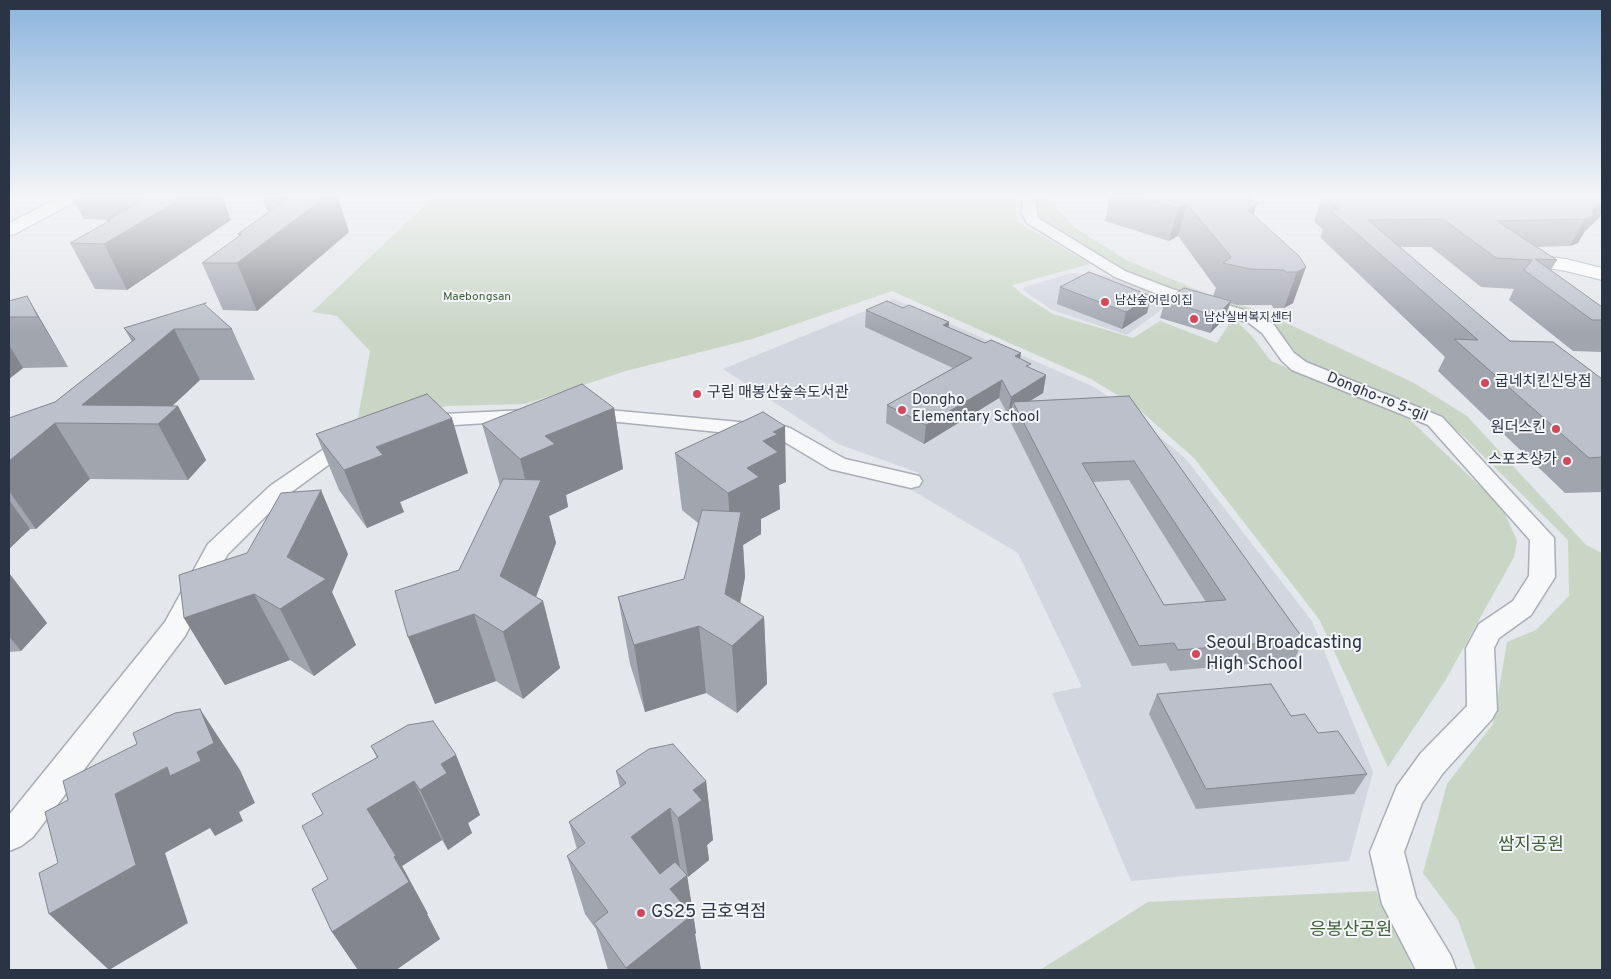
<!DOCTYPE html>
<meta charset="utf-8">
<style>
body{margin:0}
#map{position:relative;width:1611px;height:979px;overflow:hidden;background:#e4e7ec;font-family:Overpass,sans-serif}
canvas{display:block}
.frame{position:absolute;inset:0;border:10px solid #2b3445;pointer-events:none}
</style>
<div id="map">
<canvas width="1611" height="979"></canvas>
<div class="frame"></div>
</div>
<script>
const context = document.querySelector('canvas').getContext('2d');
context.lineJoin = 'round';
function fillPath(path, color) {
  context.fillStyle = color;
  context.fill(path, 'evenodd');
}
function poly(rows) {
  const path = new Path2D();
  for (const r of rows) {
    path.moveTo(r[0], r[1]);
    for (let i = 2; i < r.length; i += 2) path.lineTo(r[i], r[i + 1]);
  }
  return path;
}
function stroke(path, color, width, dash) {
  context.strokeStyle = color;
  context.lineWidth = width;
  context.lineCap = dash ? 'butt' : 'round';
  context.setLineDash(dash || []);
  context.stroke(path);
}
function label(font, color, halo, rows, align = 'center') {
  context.font = font + ' Overpass,"Noto Sans KR",sans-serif';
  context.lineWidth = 4;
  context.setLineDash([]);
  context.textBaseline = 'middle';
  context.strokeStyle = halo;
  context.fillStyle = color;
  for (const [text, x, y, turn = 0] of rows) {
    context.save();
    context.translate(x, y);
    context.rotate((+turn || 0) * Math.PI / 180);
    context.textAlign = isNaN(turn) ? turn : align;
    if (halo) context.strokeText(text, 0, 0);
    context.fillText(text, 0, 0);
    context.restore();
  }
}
const built = poly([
 [1071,273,1105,275,1169,299,1169,304,1127,335,1052,310,1023,290,1024,287],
 [894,299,1094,387,1125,408,1186,459,1312,621,1373,772,1349,861,1131,881,1052,693,1082,687,1018,553,905,486,919,473,838,444,723,369]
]);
const green = poly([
 [436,195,1016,195,1016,221,1090,264,1012,285,1023,295,1053,314,1133,338,1160,321,1217,343,1233,318,1251,335,1271,361,1409,419,1502,507,1517,541,1514,557,1445,681,1388,767,1319,619,1194,458,1135,406,1091,379,892,291,752,339,626,371,525,404,449,406,358,418,370,351,337,316,312,312],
 [1037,195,1045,195,1074,227,1126,260,1207,294,1263,312,1414,383,1467,416,1586,545,1602,553,1602,970,1476,970,1458,920,1423,873,1447,784,1493,724,1507,642,1536,630,1569,596,1568,540,1460,433,1411,406,1305,364,1286,340,1250,312,1122,272,1050,227,1041,217],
 [1376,891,1414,970,1040,970,1148,902]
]);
const minor = poly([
 [1023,195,1035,195,1038,218,1125,271,1172,289,1261,315,1274,325,1294,353,1306,362,1442,417,1554,538,1555,577,1531,615,1499,638,1494,648,1497,710,1492,719,1443,773,1422,803,1404,852,1416,898,1451,956,1456,970,1416,970,1382,904,1370,852,1397,786,1421,753,1467,706,1466,648,1479,624,1513,601,1529,576,1530,540,1428,425,1292,370,1282,361,1262,333,1249,323,1160,295,1115,277,1027,223,1022,214,1023,195],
 [586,408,783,426,790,428,845,459,919,476,922,481,919,486,911,488,830,469,778,438,579,418,576,414,579,410,586,408],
 [526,410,533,412,536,416,533,420,424,427,417,425,414,421,417,417,424,415,526,410],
 [350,434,357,436,360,440,357,444,286,496,227,555,185,636,33,837,21,846,9,851,9,815,165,622,208,544,270,486,343,436,350,434]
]);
const major = poly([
 [64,195,84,195,82,198,15,234,9,235,9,223,64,195],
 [1518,253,1566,259,1602,268,1602,280,1566,271,1512,262,1509,258,1512,254,1518,253]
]);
const wall = poly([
 [71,195,221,195,231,220,127,290,95,289,70,243,108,222,107,220,108,220,84,219],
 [261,195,337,195,349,232,257,311,223,310,202,263,239,236,238,234,268,212],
 [1110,195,1246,195,1257,203,1253,215,1299,256,1293,303,1284,308,1273,308,1272,305,1238,305,1230,303,1225,318,1210,333,1160,318,1165,301,1213,296,1216,288,1178,236,1169,241,1105,221],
 [1323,195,1470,195,1504,196,1502,195,1602,195,1599,218,1585,231,1578,243,1570,246,1537,247,1557,260,1551,270,1602,307,1602,352,1573,351,1509,300,1514,289,1481,287,1431,247,1400,247,1510,341,1602,379,1602,492,1565,493,1438,371,1445,357,1320,237,1323,230,1314,221],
 [1060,287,1151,296,1147,313,1122,329,1057,304],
 [27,296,68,367,23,368,9,379,9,301],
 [208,308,232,329,255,380,200,380,172,406,178,406,206,460,188,480,90,479,36,529,30,529,9,549,9,418,55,402,132,342,124,328],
 [903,308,949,322,949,328,1020,359,1030,368,1046,375,1043,393,1029,401,1129,396,1304,640,1294,660,1170,671,1166,663,1132,666,1010,421,1011,413,1008,415,999,398,924,444,886,423,887,405,953,368,865,327,866,310],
 [1129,480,1206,602,1164,605,1092,482],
 [614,408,623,469,566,495,568,507,549,516,556,543,536,597,543,601,560,668,523,699,496,681,435,704,459,570,500,486,482,424],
 [316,434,468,473,400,502,404,512,367,528,339,490],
 [675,453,786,482,779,485,780,509,761,519,761,534,743,545,745,577,740,603,764,617,767,684,737,713,706,693,645,712,630,664,618,597,684,579,698,523,682,510],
 [348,554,332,592,356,645,314,676,290,660,225,685,184,618],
 [9,573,47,623,21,651,9,652],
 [1157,694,1291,716,1318,733,1367,774,1354,794,1196,809,1149,714],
 [371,746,456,755,480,815,468,823,472,833,448,850,442,840,402,866,428,914,427,914,440,939,396,970,358,970,332,932,323,814,377,758],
 [616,771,706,781,713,840,707,845,709,860,688,877,687,876,696,933,695,934,701,970,608,970,596,929,585,914,567,856,577,849,569,822,620,787]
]);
const shadedWall = poly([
 [159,195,221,195,231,220,127,290,104,244],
 [290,195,337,195,349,232,257,311,237,263,299,217],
 [1602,202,1602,212,1599,218,1585,231,1578,243,1570,246,1585,219,1592,211],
 [1257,203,1246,236,1248,210],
 [1187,204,1178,236,1169,241,1178,208],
 [1306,267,1293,303,1284,308,1297,272],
 [27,296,56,346,68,367,38,317],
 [1151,296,1147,313,1122,329,1126,312],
 [1231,301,1225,318,1210,333,1216,316],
 [949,322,948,339,943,325],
 [174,329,200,380,153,424,82,405],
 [9,345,23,368,9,379],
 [1021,353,1018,371,1015,356],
 [1046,375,1043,393,1017,409,1013,402,1011,413,1008,415,1011,397],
 [1002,380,999,398,924,444,926,425],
 [178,406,206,460,188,480,158,424],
 [614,408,623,469,566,495,568,507,549,516,556,543,531,610,543,601,560,668,523,699,503,632,500,576,531,503,520,459,545,436],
 [452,418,468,473,400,502,404,512,367,528,344,470,376,447],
 [55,423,90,479,36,529,9,491,9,461],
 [785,426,786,482,779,485,780,509,761,519,761,534,743,545,745,577,732,646,764,617,767,684,737,713,732,646,725,594,732,551,728,493,747,468,763,441,773,432],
 [321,490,348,554,332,592,356,645,314,676,280,609,287,557],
 [9,500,30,529,9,549],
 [9,573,47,623,21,651,9,636],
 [254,594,290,660,225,685,184,618],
 [474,614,496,681,435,704,408,637],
 [699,626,706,693,645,712,634,645],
 [200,709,240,770,255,803,239,812,243,821,215,836,210,828,165,853,188,923,109,970,49,914,115,794,197,752],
 [456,755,480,815,468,823,472,833,448,850,420,790,441,764],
 [414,781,442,840,402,866,428,914,427,914,440,939,396,970,358,970,332,932,367,809],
 [706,781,713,840,707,845,709,860,688,877,678,818,693,790],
 [670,808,680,867,644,895,631,837],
 [687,875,696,933,695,934,701,970,627,970,626,968,670,889]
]);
const building = poly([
 [152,195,187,195,104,244,70,243,111,220,107,220,152,195],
 [293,195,328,195,237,263,202,263,242,234,238,234,293,195],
 [1130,195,1246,195,1257,203,1248,210,1299,256,1306,267,1297,272,1286,272,1284,270,1250,269,1223,263,1231,257,1187,204,1178,208,1130,195],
 [1324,195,1470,195,1561,198,1557,195,1602,195,1602,202,1592,211,1594,215,1585,219,1497,221,1557,260,1535,259,1602,307,1602,320,1592,320,1524,270,1532,260,1496,258,1443,219,1368,220,1510,341,1553,342,1602,379,1602,457,1589,458,1454,339,1478,340,1330,210,1340,210,1324,195],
 [1089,272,1151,296,1126,312,1060,287,1089,272],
 [1184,288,1231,301,1216,316,1165,301,1184,288],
 [27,296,38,317,9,317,9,301,27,296],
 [887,301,903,308,909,305,949,322,943,325,985,343,991,340,1021,353,1015,356,1031,364,1026,366,1046,375,1011,397,1002,380,926,425,887,405,972,358,866,310,887,301],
 [206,303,204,304,232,329,174,329,82,405,178,406,158,424,55,423,9,461,9,418,55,402,135,339,124,328,206,303],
 [582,384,614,408,545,436,555,444,520,459,482,424,582,384],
 [427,394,452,418,376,447,383,455,344,470,316,434,427,394],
 [1129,396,1304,640,1178,650,1174,643,1139,646,1013,402,1129,396],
 [1134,461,1226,600,1164,605,1082,463,1134,461],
 [763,412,785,426,773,432,778,434,763,441,778,452,747,468,759,477,728,493,675,453,763,412],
 [503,479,541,480,500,576,543,601,503,632,474,614,408,637,395,591,459,570,503,479],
 [321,490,287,557,326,579,280,609,254,594,184,618,179,575,247,553,281,493,321,490],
 [702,510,741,512,725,594,764,617,732,646,699,626,634,645,618,597,684,579,702,510],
 [1271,684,1291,716,1305,714,1318,733,1338,731,1367,774,1206,789,1157,694,1271,684],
 [200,709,214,743,197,752,201,761,170,776,167,767,115,794,136,865,49,914,39,873,58,863,45,812,68,800,63,781,137,744,133,733,175,713,200,709],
 [433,721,456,755,441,764,447,773,420,790,414,781,367,809,396,856,394,857,409,882,332,932,312,889,328,879,302,826,323,814,312,794,378,757,371,746,408,725,433,721],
 [673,744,706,781,693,790,702,800,678,818,670,808,631,837,660,874,675,862,687,875,670,889,692,915,626,968,594,923,608,912,567,856,585,843,569,822,626,783,616,771,649,749,673,744]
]);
const markers = [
 [1105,302,5,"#d1495b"],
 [1194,319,5,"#d1495b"],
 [1485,383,5,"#d1495b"],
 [697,394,5,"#d1495b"],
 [902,410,5,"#d1495b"],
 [1556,429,5,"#d1495b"],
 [1567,461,5,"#d1495b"],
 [1196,654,5,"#d1495b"],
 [641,913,5,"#d1495b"]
];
const farParknames = [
 ["Maebongsan",477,298]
];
const farPoinames = [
 ["남산숲어린이집",1115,302],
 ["남산실버복지센터",1204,319]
];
const poiNames = [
 ["굽네치킨신당점",1495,383],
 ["구립 매봉산숲속도서관",707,394],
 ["Dongho",912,401],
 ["Elementary School",912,418],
 ["원더스킨",1546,429,"right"],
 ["스포츠상가",1557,461,"right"]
];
const streetNames = [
 ["Dongho-ro 5-gil",1377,398,22]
];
const nearPoinames = [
 ["Seoul Broadcasting",1206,644],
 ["High School",1206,665],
 ["GS25 금호역점",651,913]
];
const nearParknames = [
 ["쌈지공원",1531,846],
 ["응봉산공원",1351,931]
];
fillPath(built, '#d2d6de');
fillPath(green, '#c9d6c5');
stroke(minor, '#a9aeb7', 3);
stroke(major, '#a3abb8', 2);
fillPath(minor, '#f7f8fa');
fillPath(major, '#fff');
fillPath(wall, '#a1a5ae');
fillPath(shadedWall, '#83868d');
fillPath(building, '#bbc0ca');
stroke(building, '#83868d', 1);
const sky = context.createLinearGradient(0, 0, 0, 332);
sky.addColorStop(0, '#8bb4dd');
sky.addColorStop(0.59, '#f3f4f6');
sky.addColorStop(1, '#f3f4f600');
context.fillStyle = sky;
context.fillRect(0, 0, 1611, 332);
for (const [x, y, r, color] of markers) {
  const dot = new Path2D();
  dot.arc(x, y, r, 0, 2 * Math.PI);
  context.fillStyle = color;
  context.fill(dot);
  stroke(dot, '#f4f6f9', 2);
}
label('12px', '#3f6138', '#f4f6f9', farParknames);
label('12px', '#2b3445', '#f4f6f9', farPoinames, 'left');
label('15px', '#2b3445', '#f4f6f9', poiNames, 'left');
label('15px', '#2b3445', '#f4f6f9', streetNames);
label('18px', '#2b3445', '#f4f6f9', nearPoinames, 'left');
label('18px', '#3f6138', '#f4f6f9', nearParknames);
</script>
